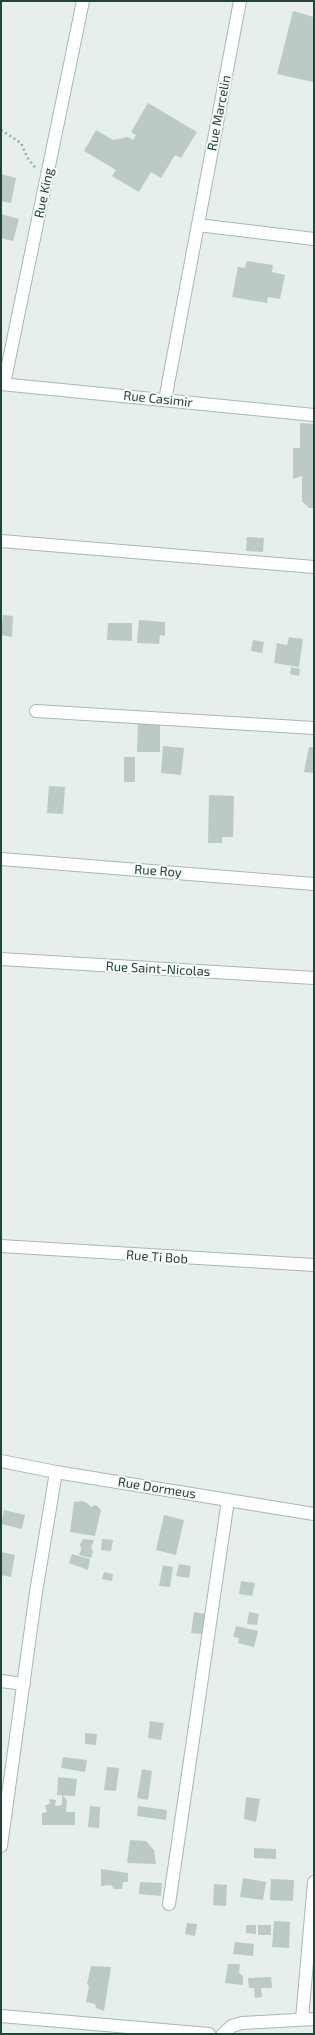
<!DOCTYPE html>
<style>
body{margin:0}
#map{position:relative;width:315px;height:2035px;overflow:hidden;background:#e6efeb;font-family:"Exo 2",sans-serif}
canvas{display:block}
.frame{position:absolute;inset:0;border:2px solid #24423a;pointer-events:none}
</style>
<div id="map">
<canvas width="315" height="2035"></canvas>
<div class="frame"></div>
</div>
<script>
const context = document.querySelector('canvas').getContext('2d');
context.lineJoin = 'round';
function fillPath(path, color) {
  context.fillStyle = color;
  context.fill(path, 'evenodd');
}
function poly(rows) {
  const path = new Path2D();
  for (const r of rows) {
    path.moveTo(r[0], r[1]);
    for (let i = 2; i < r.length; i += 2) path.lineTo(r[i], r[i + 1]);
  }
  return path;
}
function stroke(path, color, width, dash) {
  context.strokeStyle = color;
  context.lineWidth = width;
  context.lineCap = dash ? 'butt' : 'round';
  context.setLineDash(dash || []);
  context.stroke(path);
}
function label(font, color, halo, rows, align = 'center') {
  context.font = font + ' "Exo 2",sans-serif';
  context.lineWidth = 4;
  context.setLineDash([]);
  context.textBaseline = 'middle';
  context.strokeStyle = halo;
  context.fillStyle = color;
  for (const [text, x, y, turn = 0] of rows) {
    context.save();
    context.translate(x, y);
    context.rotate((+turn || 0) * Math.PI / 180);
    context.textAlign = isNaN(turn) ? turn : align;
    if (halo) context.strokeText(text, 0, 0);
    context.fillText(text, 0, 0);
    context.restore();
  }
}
const building = poly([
 [293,11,314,17,313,82,277,74],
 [148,103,197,132,181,158,175,155,161,178,151,172,139,192,112,176,116,170,84,151,96,130,113,140,128,137,133,140,136,135,131,132],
 [1,174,16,178,11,203,1,201],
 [1,214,19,219,13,241,1,238],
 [247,261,273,265,272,272,285,275,280,299,268,297,267,303,232,297,238,267,245,268],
 [300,423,314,424,314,508,309,508,302,501,302,476,293,479,293,448,300,448],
 [247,537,264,538,263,552,246,551],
 [3,615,13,616,12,637,1,635],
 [139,620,165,622,165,636,160,635,159,644,137,643],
 [108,623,132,623,132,641,107,640],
 [289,637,303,639,299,667,274,663,277,643,287,645],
 [253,640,264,642,262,653,251,651],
 [291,667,300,669,299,676,290,674],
 [138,720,160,720,160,752,137,752],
 [163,746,184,748,181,775,161,773],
 [309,747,314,747,314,773,304,772],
 [124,757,135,757,135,782,124,782],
 [49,786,65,787,63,814,47,813],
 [209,795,234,796,233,837,222,837,222,843,208,843],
 [82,1501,87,1503,91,1507,96,1505,101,1510,95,1536,70,1532,74,1502],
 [4,1510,25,1515,22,1529,1,1524],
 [164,1515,184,1520,176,1555,156,1550],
 [83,1539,94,1540,91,1548,93,1551,91,1558,79,1555,81,1550,80,1544],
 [102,1539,113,1540,111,1551,101,1550],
 [1,1552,15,1555,11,1577,1,1575],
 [72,1554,90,1559,88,1570,69,1563],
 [179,1564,191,1566,189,1578,176,1576],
 [163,1565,173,1567,170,1587,159,1586],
 [104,1572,113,1574,112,1581,102,1579],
 [241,1581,255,1583,252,1596,239,1594],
 [194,1612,205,1614,202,1634,191,1633],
 [249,1612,259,1614,257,1625,247,1624],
 [236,1626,258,1631,254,1647,238,1643,239,1638,233,1637],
 [150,1721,164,1723,161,1740,148,1738],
 [85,1733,97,1734,96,1745,85,1744],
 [63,1757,87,1760,85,1772,61,1768],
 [107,1767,119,1768,116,1791,104,1790],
 [142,1769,152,1771,148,1800,137,1798],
 [58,1777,77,1779,75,1796,57,1795],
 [62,1795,67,1800,66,1812,75,1812,75,1825,42,1825,42,1813,47,1812,45,1806,50,1803,49,1799,56,1800,55,1806,62,1805],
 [246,1797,260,1799,256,1822,244,1819],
 [90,1806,100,1807,99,1828,88,1827],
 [138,1806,167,1810,166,1820,137,1816],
 [130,1840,146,1841,154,1850,156,1864,127,1863],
 [254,1848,276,1849,276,1859,254,1858],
 [101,1869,128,1873,128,1882,123,1882,122,1889,114,1889,111,1885,101,1886],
 [243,1878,266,1882,263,1900,240,1897],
 [271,1879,294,1880,293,1901,270,1900],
 [140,1882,162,1883,161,1896,139,1894],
 [214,1884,227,1885,226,1906,213,1905],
 [274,1921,290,1922,289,1948,272,1947],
 [187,1923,197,1924,195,1936,185,1934],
 [246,1925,256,1925,256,1934,246,1933],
 [258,1925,271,1925,271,1935,258,1935],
 [235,1942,254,1944,253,1956,233,1954],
 [228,1964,240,1964,239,1972,243,1977,243,1985,225,1983],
 [91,1966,111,1967,104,2011,96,2008,95,2004,86,2002,89,1986,87,1984],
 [271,1977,272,1988,261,1988,262,1997,255,1998,254,1988,249,1988,248,1978]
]);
const path = poly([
 [1,130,21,143,27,157,36,169]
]);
const minor = poly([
 [198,225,314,239],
 [1,384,314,415],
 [4,384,83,1],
 [165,400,240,1],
 [1,541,314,567],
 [36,711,314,728],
 [1,859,314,884],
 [1,959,314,978],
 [1,1246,314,1265],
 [1,1461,56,1472,314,1514],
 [1,1681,24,1684],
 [1,1846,36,1592,56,1472],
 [169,1904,228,1500],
 [1,2016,209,2034],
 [302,2019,314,1882],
 [223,2034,232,2026,242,2023,314,2019]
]);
const streetNames = [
 ["Rue Marcelin",219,113,-79],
 ["Rue King",44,193,-78],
 ["Rue Casimir",158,399,6],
 ["Rue Roy",158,871,4],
 ["Rue Saint-Nicolas",158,969,3],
 ["Rue Ti Bob",157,1257,4],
 ["Rue Dormeus",157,1488,9]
];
fillPath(building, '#bbcac4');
stroke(minor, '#a8b8b2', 14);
stroke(path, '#86b3a5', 2.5, [2, 3]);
stroke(minor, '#fff', 12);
label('13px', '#24423a', '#f7fbf9', streetNames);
</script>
